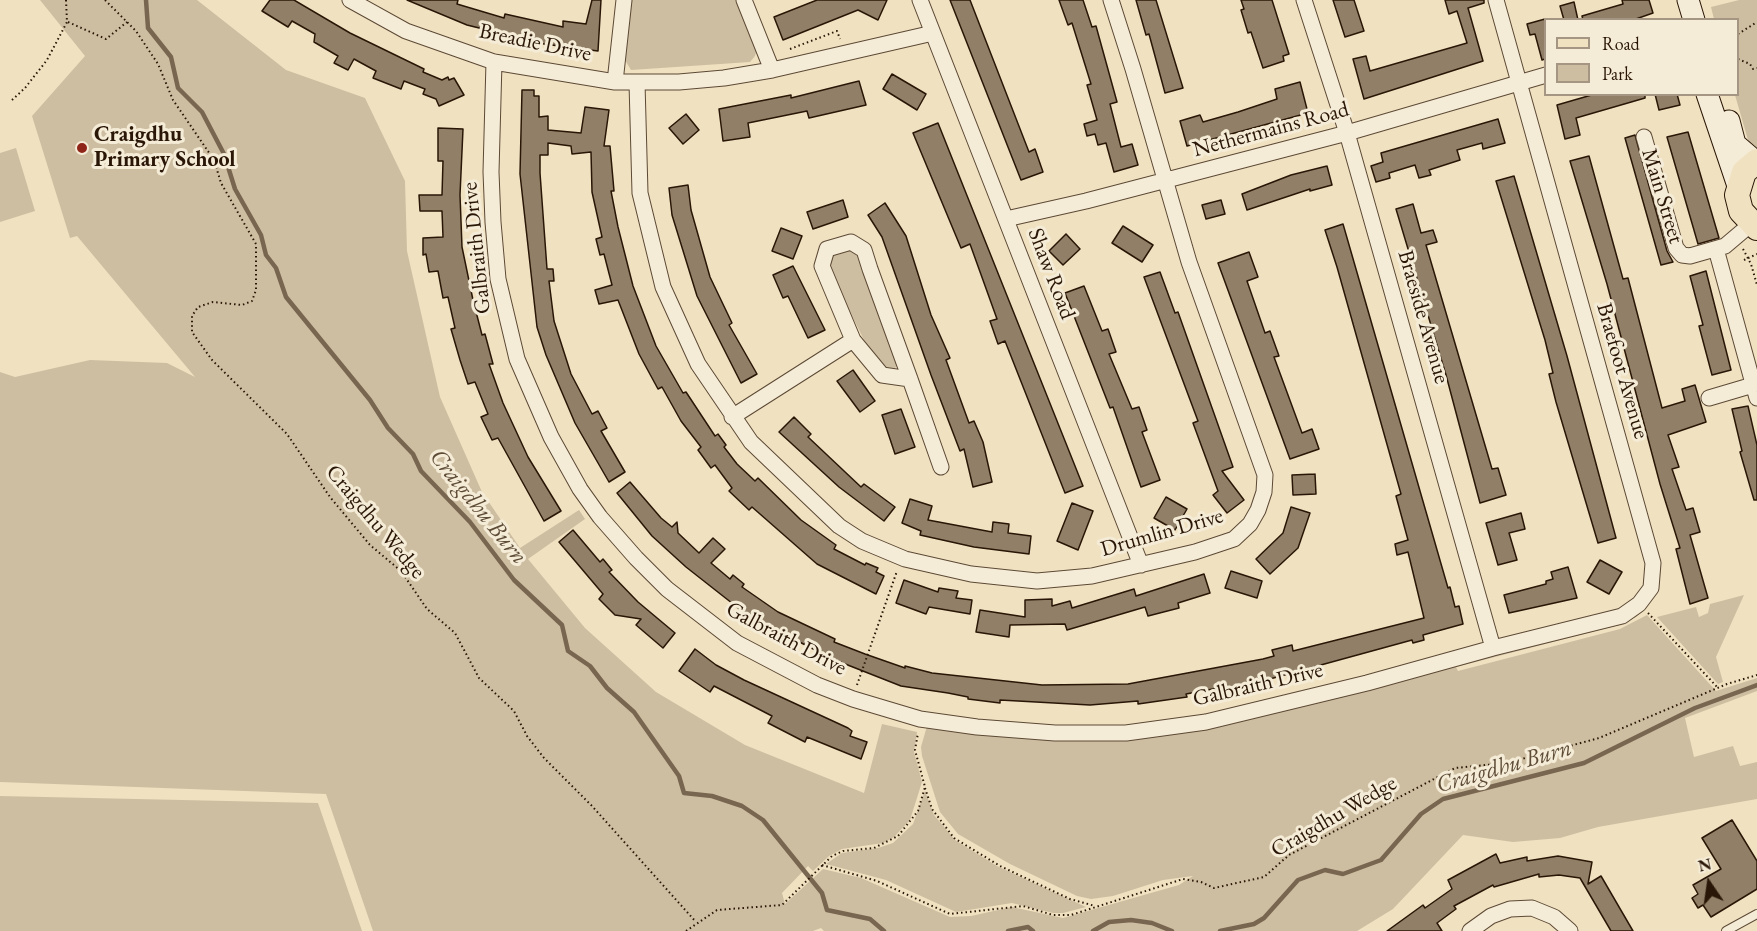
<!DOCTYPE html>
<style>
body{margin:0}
#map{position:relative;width:1757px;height:931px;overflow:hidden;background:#f0e1c1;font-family:"EB Garamond",serif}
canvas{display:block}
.legend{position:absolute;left:1544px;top:18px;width:195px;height:78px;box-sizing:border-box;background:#f5ecd7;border:2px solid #a49683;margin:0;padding:8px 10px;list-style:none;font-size:18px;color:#2a1606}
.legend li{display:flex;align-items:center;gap:12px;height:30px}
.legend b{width:30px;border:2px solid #a49683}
.north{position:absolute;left:1679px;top:853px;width:60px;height:60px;-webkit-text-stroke:4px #f5ecd7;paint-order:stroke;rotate:347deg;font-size:16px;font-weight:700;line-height:24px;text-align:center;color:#2a1606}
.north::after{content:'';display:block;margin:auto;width:21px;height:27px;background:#2a1606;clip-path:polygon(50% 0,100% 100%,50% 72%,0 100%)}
</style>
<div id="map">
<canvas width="1757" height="931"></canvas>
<ul class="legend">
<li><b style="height:8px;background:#f0e1c1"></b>Road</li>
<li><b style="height:16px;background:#cebea1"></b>Park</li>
</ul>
<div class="north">N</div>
</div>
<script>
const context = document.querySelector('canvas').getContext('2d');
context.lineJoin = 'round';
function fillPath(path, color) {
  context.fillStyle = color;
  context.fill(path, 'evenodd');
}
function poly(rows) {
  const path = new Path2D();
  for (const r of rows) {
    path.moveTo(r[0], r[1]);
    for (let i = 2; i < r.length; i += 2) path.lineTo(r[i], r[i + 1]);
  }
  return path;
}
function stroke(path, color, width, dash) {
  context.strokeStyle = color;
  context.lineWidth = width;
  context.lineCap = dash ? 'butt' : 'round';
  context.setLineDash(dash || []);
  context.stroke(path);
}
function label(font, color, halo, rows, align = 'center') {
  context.font = font + ' "EB Garamond",serif';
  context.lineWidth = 6;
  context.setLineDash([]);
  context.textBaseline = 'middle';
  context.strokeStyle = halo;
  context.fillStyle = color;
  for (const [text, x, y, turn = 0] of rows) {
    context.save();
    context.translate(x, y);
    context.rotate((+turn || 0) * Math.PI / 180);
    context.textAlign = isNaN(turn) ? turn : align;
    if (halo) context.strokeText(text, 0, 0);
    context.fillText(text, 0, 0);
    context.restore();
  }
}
const green = poly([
 [40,0,197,0,286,70,365,98,405,181,407,251,440,397,482,492,520,548,579,510,585,519,528,559,585,628,656,692,745,745,864,793,882,724,917,732,914,752,922,782,910,820,894,837,883,843,842,849,829,856,813,871,808,866,782,893,785,904,823,869,861,878,950,917,971,916,1012,907,1063,918,1179,885,1193,876,1163,880,1113,896,1091,899,1077,896,1010,864,958,834,940,812,922,756,921,747,927,726,1122,739,1642,610,1643,611,1636,617,1619,625,1456,667,1458,671,1620,629,1647,615,1716,691,1757,678,1757,691,1685,718,1694,757,1733,746,1740,766,1757,762,1757,799,1598,827,1560,838,1513,842,1463,835,1393,909,1357,931,824,931,821,928,813,931,373,931,326,794,0,782,0,372,15,377,90,360,167,363,195,377,77,236,70,238,32,116,85,56],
 [631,0,737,0,757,49,755,56,750,62,631,70,625,60],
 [1739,0,1757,0,1757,148,1748,140,1735,95,1738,94,1738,20,1714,19,1711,7],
 [16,148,35,211,0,222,0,153],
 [838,247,857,251,898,364,893,371,887,370,869,350,827,266,828,256],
 [1744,595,1716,657,1723,682,1718,684,1657,617,1696,607,1699,617,1708,613,1710,604],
 [925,791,934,815,955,840,997,866,1086,907,1063,913,1053,913,1012,903,956,912,886,880,826,864,842,853,878,848,893,843,913,824],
 [0,796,318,803,362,931,0,931]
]);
const stream = poly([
 [146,0,148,28,171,57,178,88,202,112,224,154,235,189,261,235,266,255,276,268,286,297,370,400,388,428,413,454,421,471,470,522,514,580,562,625,568,651,590,666,607,688,634,712,679,776,684,793,712,796,742,806,763,820,822,893,827,910,870,919,884,931],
 [1008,931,1028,927,1033,931],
 [1093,931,1109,922,1131,920,1152,923,1172,931],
 [1220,931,1254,924,1264,918,1298,880,1325,870,1343,874,1381,860,1421,814,1443,799,1584,763,1695,708,1757,685]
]);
const building = poly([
 [270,0,294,0,350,33,424,69,423,72,442,80,448,77,449,80,454,78,464,95,439,106,436,99,423,94,425,89,404,81,401,89,373,78,376,71,354,59,348,70,334,63,338,56,314,42,315,34,292,21,288,27,262,11,270,0],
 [407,0,458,0,457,4,504,18,505,14,563,27,563,21,586,24,592,0,601,0,598,51,544,44,467,25,407,0],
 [817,0,887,0,878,20,858,10,783,40,774,17,817,0],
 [950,0,970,0,1029,152,1035,149,1043,172,1021,180,950,0],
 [1059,0,1083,0,1092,27,1096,26,1117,102,1110,104,1121,147,1132,144,1138,165,1114,172,1106,143,1098,145,1095,134,1087,136,1084,124,1097,120,1087,85,1091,84,1072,23,1068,25,1059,0],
 [1136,0,1156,0,1183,88,1165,93,1149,34,1146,35,1136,0],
 [1241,0,1272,0,1289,54,1283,56,1284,61,1263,68,1251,32,1248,33,1241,10,1244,9,1241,0],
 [1333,0,1354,0,1364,31,1345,37,1333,0],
 [1445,0,1484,0,1484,3,1468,8,1483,61,1364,99,1353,59,1366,56,1370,71,1467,43,1457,11,1449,14,1445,0],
 [1622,0,1649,0,1653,13,1633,20,1583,20,1582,16,1623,4,1622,0],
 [1574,2,1578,20,1564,20,1560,6,1574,2],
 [1545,19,1545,59,1542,60,1535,34,1530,35,1527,24,1545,19],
 [892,74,926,94,917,110,883,89,892,74],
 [859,81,866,105,809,118,807,111,748,123,750,137,723,141,719,109,791,95,791,98,859,81],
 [1300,82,1308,113,1187,146,1180,121,1200,115,1203,122,1238,112,1277,99,1275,89,1300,82],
 [522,90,534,90,534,96,539,96,539,117,548,116,548,130,581,133,585,107,609,110,604,146,610,146,614,191,611,191,618,227,633,286,656,346,683,393,686,392,715,436,718,434,726,445,724,447,737,464,755,481,758,478,801,520,836,545,834,549,865,565,866,563,878,568,876,572,884,576,876,594,817,564,752,507,749,510,729,491,732,488,715,465,711,468,698,450,701,447,681,421,662,387,658,389,639,354,618,300,599,304,595,290,612,285,604,254,600,255,596,239,602,237,592,192,591,152,572,154,571,146,548,143,548,155,540,155,540,173,547,269,553,269,554,281,549,281,554,321,571,374,592,414,598,411,607,428,601,431,625,472,609,482,575,423,546,355,537,327,520,174,522,90],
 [1595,94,1645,94,1645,98,1576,118,1580,135,1565,139,1557,105,1595,94],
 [1655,94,1677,94,1680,105,1659,110,1655,94],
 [686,114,699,130,683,144,669,128,686,114],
 [1498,119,1505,143,1483,149,1482,143,1457,150,1460,160,1429,170,1431,175,1419,178,1415,165,1389,173,1390,178,1376,182,1371,166,1383,162,1381,153,1498,119],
 [938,123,1083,486,1065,493,1005,341,998,344,990,321,997,319,970,244,961,248,913,133,938,123],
 [438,128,463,129,460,195,462,247,473,300,482,335,485,334,493,364,489,364,503,403,528,457,561,511,544,521,498,438,492,440,481,417,488,414,475,382,468,384,460,360,451,329,455,328,448,297,443,298,438,271,429,272,426,254,423,255,423,238,443,237,442,211,420,211,419,195,442,195,443,161,438,161,438,128],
 [1688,132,1719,238,1698,244,1667,137,1688,132],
 [1635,135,1667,251,1673,262,1661,265,1625,138,1635,135],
 [1589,156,1623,279,1628,278,1634,301,1662,408,1685,401,1682,389,1695,385,1706,422,1668,435,1679,467,1672,469,1686,510,1693,508,1700,532,1690,535,1708,598,1690,604,1676,549,1680,548,1660,484,1607,284,1570,161,1589,156],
 [1327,166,1332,185,1310,191,1310,189,1247,210,1242,194,1291,175,1327,166],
 [1514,176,1567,356,1616,538,1598,543,1556,402,1549,374,1553,373,1545,340,1496,181,1514,176],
 [688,185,691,210,710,277,732,323,729,325,757,374,741,383,697,296,672,215,669,188,688,185],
 [843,200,848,217,813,229,807,212,843,200],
 [1221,200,1225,214,1206,219,1202,205,1221,200],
 [885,203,906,236,931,315,950,358,946,360,969,423,974,421,983,442,992,482,973,487,964,449,960,451,931,375,882,237,868,215,885,203],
 [1413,204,1421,233,1433,230,1437,242,1426,245,1492,469,1498,468,1506,495,1480,503,1446,375,1396,209,1413,204],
 [1343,224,1448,588,1450,587,1455,607,1459,606,1463,624,1423,635,1424,640,1413,643,1412,640,1226,691,1224,687,1186,694,1187,697,1138,704,1138,701,1090,705,1000,700,1000,703,968,699,968,697,948,693,901,686,835,660,764,624,742,611,686,567,652,536,617,493,630,482,661,518,672,527,677,522,678,533,699,553,713,538,725,549,711,563,730,579,733,575,744,584,742,587,778,612,835,639,834,642,865,654,905,668,905,666,932,673,1042,685,1128,684,1263,659,1274,656,1272,650,1292,645,1293,651,1424,618,1408,552,1397,555,1395,544,1408,540,1396,496,1401,494,1337,267,1325,230,1343,224],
 [1123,226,1153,245,1142,262,1112,243,1123,226],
 [781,228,802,236,793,259,772,251,781,228],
 [1066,234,1080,249,1063,265,1049,251,1066,234],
 [1249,252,1258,277,1247,281,1265,333,1270,331,1279,356,1274,357,1302,433,1312,429,1319,449,1290,459,1218,263,1249,252],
 [793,266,825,330,808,338,788,296,783,298,773,275,793,266],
 [1706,271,1731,370,1712,375,1699,326,1703,325,1690,276,1706,271],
 [1160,272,1175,313,1178,312,1233,467,1222,471,1244,500,1227,513,1213,495,1218,491,1193,423,1198,421,1144,277,1160,272],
 [1084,286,1102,331,1108,329,1116,352,1109,354,1132,409,1139,407,1147,430,1142,432,1160,480,1141,487,1113,407,1110,408,1065,293,1084,286],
 [853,370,875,401,860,412,837,381,853,370],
 [1748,406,1757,445,1757,500,1754,500,1740,452,1742,451,1732,409,1748,406],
 [901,409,915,447,895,454,882,415,901,409],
 [794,417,811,434,808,437,861,487,864,484,895,507,884,521,839,487,779,432,794,417],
 [1315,474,1316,494,1293,495,1292,475,1315,474],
 [1166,497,1187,509,1175,530,1154,518,1166,497],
 [910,499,932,506,928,520,992,532,993,522,1009,524,1008,533,1031,536,1029,554,974,547,920,535,921,531,902,523,910,499],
 [1072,503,1093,511,1078,550,1057,541,1072,503],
 [1291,507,1310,513,1298,548,1270,574,1256,559,1283,533,1291,507],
 [1521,513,1525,529,1509,533,1517,560,1498,565,1486,523,1521,513],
 [573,530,600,562,603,559,612,570,609,572,638,602,675,633,663,648,636,625,641,619,615,615,599,599,603,594,559,542,573,530],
 [1600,560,1622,572,1609,594,1587,582,1600,560],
 [1568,567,1577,598,1509,613,1504,595,1546,584,1546,581,1553,579,1551,572,1568,567],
 [1231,571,1262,581,1257,598,1225,588,1231,571],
 [1204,574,1210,593,1178,603,1179,608,1148,616,1145,607,1067,630,1065,624,1010,625,1009,637,976,632,980,610,1025,617,1025,600,1052,599,1052,606,1070,601,1072,608,1134,589,1136,596,1204,574],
 [904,580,938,592,939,588,958,591,956,598,972,600,970,614,929,607,926,614,896,603,904,580],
 [695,649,716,665,744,680,848,728,852,731,850,736,867,742,861,759,807,737,805,742,768,723,772,716,714,686,710,692,679,671,695,649],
 [1732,820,1757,861,1757,889,1711,917,1703,905,1698,908,1692,898,1698,894,1693,885,1721,869,1702,838,1732,820],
 [1496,854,1500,863,1527,857,1527,861,1558,856,1592,862,1588,884,1601,876,1633,931,1611,931,1580,878,1559,875,1539,877,1539,874,1494,887,1493,885,1454,906,1456,909,1437,923,1442,931,1387,931,1423,905,1425,908,1452,889,1448,880,1496,854]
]);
const path = poly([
 [66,0,67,22],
 [105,0,136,31,158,64,173,100,214,160,221,183,256,244,256,290,252,301,242,305,213,302,198,307,192,316,192,332,212,360,287,434,330,497,370,545,401,571,427,609,455,633,479,678,514,711,527,736,544,758,592,806,696,922],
 [68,22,106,39,127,22],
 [1738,34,1757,22],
 [790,49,837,31,840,39],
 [1738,59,1750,64,1753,69,1757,68],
 [12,100,25,88,47,60,67,22],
 [1743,249,1751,264,1757,285],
 [1744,260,1757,254],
 [1648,613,1718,688],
 [857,685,897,571],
 [925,788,932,809,954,838,1000,866,1070,899,1095,906],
 [822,865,877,881,950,914,1023,906,1053,915,1071,915,1183,879,1201,882,1214,888,1264,877,1289,855,1455,768,1507,763,1599,738,1727,684,1757,675],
 [686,931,717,910,782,905,832,856,843,851,874,848,898,836,918,811,925,787,915,750,918,733]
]);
const service = poly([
 [1726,931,1757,914]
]);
const minor = poly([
 [350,0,406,31,494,62,615,82,679,82,724,78,772,70,933,33],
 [744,0,772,70],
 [920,0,1141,565],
 [1304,0,1347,133,1493,648],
 [494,62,491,172,493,222,498,279,517,359,551,437,580,489,600,517,636,558,667,589,737,643,817,685,853,699,920,719,977,727,1055,733,1126,733,1206,722,1367,683,1493,648,1622,616,1639,604,1651,588,1653,563,1496,0],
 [615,82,624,0],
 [637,83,640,193,663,287,698,364,751,442,839,526,862,541,905,559,971,574,1037,581,1092,576,1195,552,1234,539,1250,524,1258,510,1264,492,1265,475,1189,262,1133,69,1111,0],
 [1644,137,1676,248,1682,255,1690,256,1725,246,1751,224],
 [1006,219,1086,201,1347,133,1546,75],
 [1716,249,1757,398],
 [910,379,882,375,853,340,822,266,827,249,851,242,864,250,870,269,910,379,941,467],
 [1709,398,1753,385],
 [732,417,853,340],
 [1470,931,1491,916,1510,909,1532,908,1554,917,1570,931]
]);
const secondary = poly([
 [1688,0,1694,20],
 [1707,94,1738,186],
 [1729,121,1735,144,1756,162]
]);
const primary = poly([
 [1757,161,1744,172,1737,195,1741,211,1757,228]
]);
const markers = [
 [82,148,6,"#8f2418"]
];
const streetNames = [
 ["Breadie Drive",535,43,12],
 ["Nethermains Road",1271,130,-15],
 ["Main Street",1662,196,73],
 ["Galbraith Drive",477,248,-96],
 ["Shaw Road",1051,274,69],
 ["Braeside Avenue",1423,317,74],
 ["Braefoot Avenue",1622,371,74],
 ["Craigdhu Wedge",375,522,50],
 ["Drumlin Drive",1162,533,-16],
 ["Galbraith Drive",786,639,28],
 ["Galbraith Drive",1258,685,-13],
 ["Craigdhu Wedge",1334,817,-30]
];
const poiNames = [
 ["Craigdhu",94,135],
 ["Primary School",94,160]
];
const waterNames = [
 ["Craigdhu Burn",478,507,51],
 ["Craigdhu Burn",1504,767,-16]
];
fillPath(green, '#cebea1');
stroke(stream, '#796650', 4.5);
fillPath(building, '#918067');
stroke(building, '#2a1606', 1.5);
stroke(service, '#5c4935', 10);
stroke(minor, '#5c4935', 17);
stroke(secondary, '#2a1606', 23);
stroke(primary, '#2a1606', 26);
stroke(path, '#2a1606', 2, [1.5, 3]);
stroke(service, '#f5ecd7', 8);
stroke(minor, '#f5ecd7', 15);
stroke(secondary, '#f5ecd7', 21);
stroke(primary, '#f0e1c1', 24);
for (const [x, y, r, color] of markers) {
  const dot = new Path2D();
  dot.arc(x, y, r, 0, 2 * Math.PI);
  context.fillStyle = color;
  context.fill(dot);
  stroke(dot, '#f5ecd7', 2);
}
label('22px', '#2a1606', '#f5ecd7', streetNames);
label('bold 22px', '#2a1606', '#f5ecd7', poiNames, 'left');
label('italic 24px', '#5e4c37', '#f5ecd7', waterNames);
</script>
